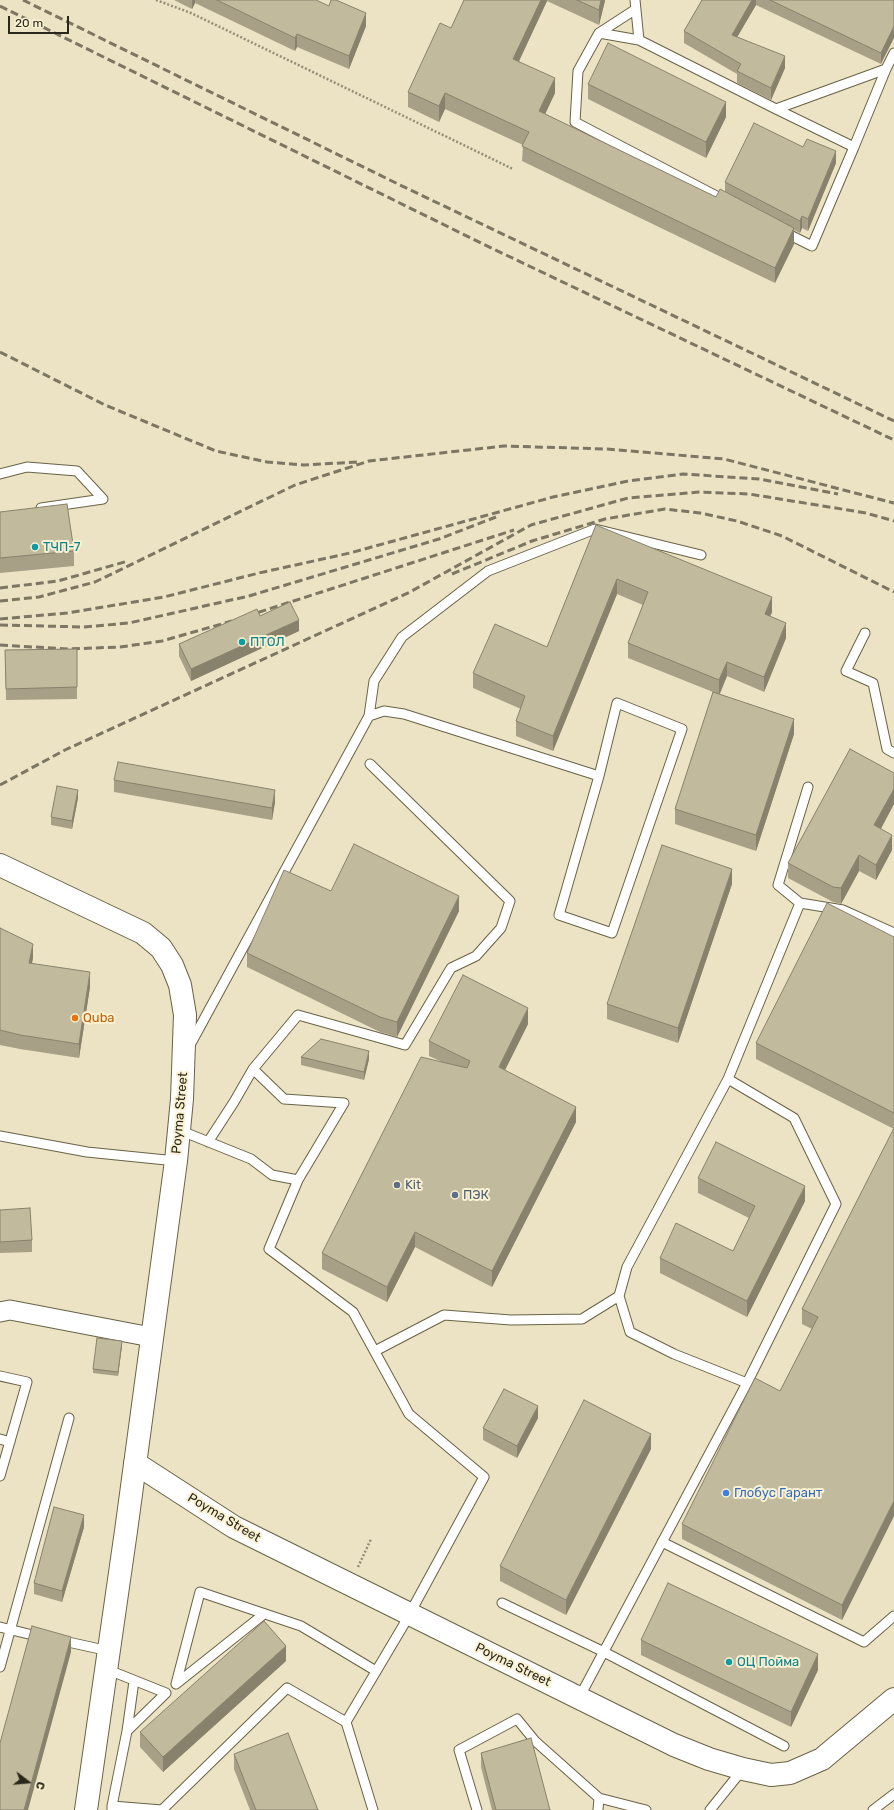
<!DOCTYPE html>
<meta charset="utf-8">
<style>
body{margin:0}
#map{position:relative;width:894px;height:1810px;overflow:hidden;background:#ebe3c4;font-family:Rubik,sans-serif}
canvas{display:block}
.north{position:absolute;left:8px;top:1762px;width:40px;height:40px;-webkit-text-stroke:3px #f9f1d1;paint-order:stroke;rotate:106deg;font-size:11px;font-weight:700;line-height:16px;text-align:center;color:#29261b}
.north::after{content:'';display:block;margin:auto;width:14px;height:18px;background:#29261b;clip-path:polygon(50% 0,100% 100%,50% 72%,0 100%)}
.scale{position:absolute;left:8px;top:16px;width:61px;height:18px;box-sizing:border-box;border:2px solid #29261b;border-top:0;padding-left:5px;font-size:12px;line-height:14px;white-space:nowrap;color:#29261b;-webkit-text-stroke:3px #f9f1d1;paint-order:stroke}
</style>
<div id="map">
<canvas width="894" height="1810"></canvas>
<div class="north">С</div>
<div class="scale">20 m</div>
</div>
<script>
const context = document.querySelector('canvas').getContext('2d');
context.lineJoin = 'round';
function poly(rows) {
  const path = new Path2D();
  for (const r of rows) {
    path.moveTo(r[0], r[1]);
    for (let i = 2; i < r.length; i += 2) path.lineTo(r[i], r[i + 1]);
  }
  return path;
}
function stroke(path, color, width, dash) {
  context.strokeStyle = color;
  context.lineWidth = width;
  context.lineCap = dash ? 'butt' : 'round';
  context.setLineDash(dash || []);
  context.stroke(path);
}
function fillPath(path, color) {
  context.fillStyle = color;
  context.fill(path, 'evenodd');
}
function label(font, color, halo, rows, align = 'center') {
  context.font = font + ' Rubik,sans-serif';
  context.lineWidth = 4;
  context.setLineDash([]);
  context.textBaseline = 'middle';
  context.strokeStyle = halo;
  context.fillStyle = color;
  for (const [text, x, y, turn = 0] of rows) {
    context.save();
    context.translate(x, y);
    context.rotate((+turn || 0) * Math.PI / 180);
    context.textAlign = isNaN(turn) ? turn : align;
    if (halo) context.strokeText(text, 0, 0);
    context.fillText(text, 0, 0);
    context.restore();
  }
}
const path = poly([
 [156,0,191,13,513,169],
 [358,1567,371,1539]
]);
const lane = poly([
 [635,0,639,40,776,109,886,69,894,53],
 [636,9,599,33,578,71,575,122,726,201],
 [599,33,639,40],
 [776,109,854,147,812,246,784,232],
 [854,147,886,69],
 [0,474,27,467,77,471,103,499,41,508],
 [865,633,846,671,873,683,887,749,894,753],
 [369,716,374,681,402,637,488,571,595,529,701,555],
 [808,787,778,885,800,903,843,910,894,933],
 [190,1045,369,716,384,711,404,714,599,776,617,703,682,729,612,933,559,915,599,776],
 [253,1069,298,1015,405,1045,451,968,476,956,501,928,510,901,370,764],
 [179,1130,251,1159,272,1175,298,1180],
 [0,1136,87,1152,176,1161],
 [208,1142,234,1102,253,1069,284,1099,344,1103,298,1180,269,1249,353,1312,409,1414,484,1477,403,1626,346,1722,373,1810],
 [375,1351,444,1315,511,1320,582,1319,619,1296],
 [0,1376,27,1382,0,1476],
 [747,1383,674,1354,630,1332,619,1296,627,1267,728,1079,800,903],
 [0,1439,10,1442],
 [662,1542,864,1642,894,1616],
 [502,1603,604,1652,784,1746],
 [0,1627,41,1637],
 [59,1640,109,1651],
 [0,1667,69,1418],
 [106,1669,166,1693,127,1731,112,1806],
 [176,1684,200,1592,301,1626,376,1671],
 [176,1684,264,1614],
 [579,1698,747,1383,836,1204,794,1118,728,1079],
 [127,1731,134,1681],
 [112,1810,112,1806,162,1810,287,1688,346,1722],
 [477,1810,459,1750,517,1719,535,1741,599,1798,646,1810],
 [598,1810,599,1798],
 [710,1810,743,1769],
 [873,1810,894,1794]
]);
const street = poly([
 [0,1312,10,1310,151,1337]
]);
const secondary = poly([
 [0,865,143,933,161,948,172,965,180,985,185,1015,182,1099,176,1161,126,1531,86,1810],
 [135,1463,234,1527,674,1745,709,1759,743,1769,771,1775,790,1773,822,1759,894,1699]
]);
const rail = poly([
 [23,0,400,185,894,421],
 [0,6,483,244,894,440],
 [0,352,105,405,216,451,267,462,304,465,357,462],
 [452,574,532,541,605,519,665,509,700,513,737,521,782,536,894,592],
 [0,588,58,581,128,561],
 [0,601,39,597,95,582,295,485,369,461,504,446,607,449,724,459,894,503],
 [247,616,514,530],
 [0,619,67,613,164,597,259,573,350,553,553,497,628,481,683,474,759,479,838,494],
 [0,625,84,627,129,623,249,596,439,539,496,517],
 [0,645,68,649,120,647,162,641,232,621],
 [0,785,65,750,410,592,531,525,628,498,699,492,749,494,866,513,894,521]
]);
const wall = poly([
 [174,0,316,0,366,26,349,69,297,47,295,51,195,3,192,9],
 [464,0,605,0,599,25,547,1,519,61,555,93,545,114,716,197,725,192,725,182,836,163,808,231,802,228,800,233,794,230,794,244,775,283,522,161,523,145,445,109,439,122,408,107,408,92,451,28],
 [702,0,894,0,881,64,756,5,737,37,785,68,771,100,737,83,737,74,684,43,684,31],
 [588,84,726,117,706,158,588,99],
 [0,512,74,551,74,566,0,573],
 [596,525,772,612,770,616,786,638,764,692,727,676,720,694,794,734,756,851,675,824,675,809,713,692,628,658,628,643,643,605,617,594,553,751,516,736,516,721,521,709,473,688,473,673,547,647],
 [260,616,299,631,191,681,179,656,179,644],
 [77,649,77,699,6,700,5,650],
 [894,773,894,804,881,829,892,850,876,880,859,871,841,904,833,902,788,878,788,863],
 [114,780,275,802,272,820,114,792],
 [78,798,72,829,51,825,51,817],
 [732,884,678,1043,607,1019,607,1004],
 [331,891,459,911,397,1037,380,1032,247,967,247,953],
 [0,928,33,958,32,963,90,987,79,1058,20,1049,0,1045],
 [894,937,894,1516,842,1620,682,1539,682,1524,780,1391,812,1329,802,1324,802,1309,894,1129,756,1059,756,1043],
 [528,1024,505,1070,576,1122,492,1287,415,1247,387,1302,322,1269,322,1253,440,1061,429,1056,429,1041],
 [301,1057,369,1059,364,1080,301,1065],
 [698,1178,805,1201,747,1317,660,1273,660,1258,733,1251,749,1218,698,1193],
 [0,1210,32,1240,32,1252,0,1253],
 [122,1345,118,1376,93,1373,93,1369],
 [538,1418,517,1458,483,1440,483,1428],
 [651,1449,566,1615,500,1581,500,1566],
 [84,1527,62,1602,34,1594,34,1583],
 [641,1640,818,1670,791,1727,641,1655],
 [286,1661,163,1772,140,1747,140,1732],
 [481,1753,550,1810,492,1810,481,1767],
 [234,1754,318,1810,250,1810,234,1769]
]);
const shadedWall = poly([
 [192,0,195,0,195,3,192,9],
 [541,0,547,0,547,1,513,74,513,59],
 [601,0,605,0,605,1,599,25,599,10],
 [752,0,756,0,756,5,732,46,732,35],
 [366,13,366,26,349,69,349,56],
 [894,26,894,38,881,64,881,53],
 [297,34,297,47,295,51,295,38],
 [785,56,785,68,771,100,771,88],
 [555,78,555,93,539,127,539,111],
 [445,93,445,109,439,122,439,106],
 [726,102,726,117,706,158,706,142],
 [836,151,836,163,808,231,808,219],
 [802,216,802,228,800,233,800,221],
 [794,228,794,244,775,283,775,268],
 [617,579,617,594,553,751,553,736],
 [772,597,772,612,765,629,765,614],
 [299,620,299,631,191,681,191,669],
 [786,623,786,638,764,692,764,677],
 [727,662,727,676,719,695,719,680],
 [794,719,794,734,756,851,756,835],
 [894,789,894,804,874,841,874,825],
 [78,790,78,798,72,829,72,821],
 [275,790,275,802,272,820,272,808],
 [892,835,892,850,876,880,876,865],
 [859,855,859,871,841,904,841,888],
 [732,869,732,884,678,1043,678,1028],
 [459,896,459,911,397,1037,397,1022],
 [33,944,33,958,29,977,29,963],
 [90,972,90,987,79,1058,79,1044],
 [528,1008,528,1024,499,1082,499,1067],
 [369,1051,369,1059,364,1080,364,1072],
 [576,1107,576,1122,492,1287,492,1271],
 [805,1186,805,1201,747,1317,747,1301],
 [415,1232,415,1247,387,1302,387,1287],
 [122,1341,122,1345,118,1376,118,1372],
 [538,1406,538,1418,517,1458,517,1446],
 [651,1434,651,1449,566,1615,566,1600],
 [894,1501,894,1516,842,1620,842,1605],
 [84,1515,84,1527,62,1602,62,1591],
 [71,1637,71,1652,28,1810,24,1810],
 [286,1646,286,1661,163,1772,163,1757],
 [818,1654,818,1670,791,1727,791,1712]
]);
const building = poly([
 [217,0,316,0,329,6,331,0,336,0,366,13,349,56,297,34,295,38,217,0],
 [464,0,541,0,513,59,555,78,539,111,716,197,720,189,794,228,775,268,522,146,529,132,445,93,439,106,408,92,440,23,451,28,464,0],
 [577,0,601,0,599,10,577,0],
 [702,0,752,0,732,35,785,56,771,88,737,71,741,64,684,31,702,0],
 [770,0,894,0,894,26,881,53,770,0],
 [608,43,726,102,706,142,588,84,608,43],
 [754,123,803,147,807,139,836,151,808,219,802,216,800,221,725,182,754,123],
 [67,504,74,551,0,558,0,512,67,504],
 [596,525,772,597,765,614,786,623,764,677,727,662,719,680,628,643,648,592,617,579,553,736,516,721,525,696,473,673,495,624,547,647,596,525],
 [290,602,299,620,191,669,179,644,257,609,260,616,290,602],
 [77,649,77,687,6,689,5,650,77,649],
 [713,692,794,719,756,835,675,809,713,692],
 [850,749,894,773,894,789,874,825,892,835,876,865,859,855,841,888,833,887,788,863,850,749],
 [118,762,275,790,272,808,114,780,118,762],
 [57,786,78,790,72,821,51,817,57,786],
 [354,844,459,896,397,1022,380,1017,247,953,284,870,331,891,354,844],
 [662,845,732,869,678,1028,607,1004,662,845],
 [827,903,894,937,894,1113,756,1043,827,903],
 [0,928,33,944,29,963,90,972,79,1044,20,1035,0,1030,0,928],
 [463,975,528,1008,499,1067,576,1107,492,1271,415,1232,387,1287,322,1253,421,1057,467,1068,470,1061,429,1041,463,975],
 [321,1039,369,1051,364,1072,301,1057,321,1039],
 [894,1128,894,1501,842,1605,682,1524,755,1378,780,1391,818,1317,802,1309,894,1128],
 [716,1142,805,1186,747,1301,660,1258,676,1223,733,1251,755,1206,698,1178,716,1142],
 [30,1208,32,1240,0,1242,0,1210,30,1208],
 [97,1338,122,1341,118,1372,93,1369,97,1338],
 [504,1389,538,1406,517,1446,483,1428,504,1389],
 [584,1400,651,1434,566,1600,500,1566,584,1400],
 [54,1507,84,1515,62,1591,34,1583,54,1507],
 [668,1583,818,1654,791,1712,641,1640,668,1583],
 [264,1621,286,1646,163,1757,140,1732,264,1621],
 [32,1626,71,1637,24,1810,0,1810,0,1743,32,1626],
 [288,1733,318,1810,256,1810,234,1754,288,1733],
 [531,1738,550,1810,496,1810,481,1753,531,1738]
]);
const markers = [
 [35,547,4,"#0f9aa8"],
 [242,642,4,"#0f9aa8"],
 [75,1018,4,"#e8710a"],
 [397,1185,4,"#5c6f8a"],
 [455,1195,4,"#5c6f8a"],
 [726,1493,4,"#3f7fe0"],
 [729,1662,4,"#0f9aa8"]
];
const cultureNames = [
 ["ТЧП-7",43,547],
 ["ПТОЛ",250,642],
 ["ОЦ Пойма",737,1662]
];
const foodNames = [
 ["Quba",83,1018]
];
const streetNames = [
 ["Poyma Street",180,1113,-85],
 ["Poyma Street",224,1518,31],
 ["Poyma Street",513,1665,26]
];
const serviceNames = [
 ["Kit",405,1185],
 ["ПЭК",463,1195]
];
const shopNames = [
 ["Глобус Гарант",734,1493]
];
stroke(lane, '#696246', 11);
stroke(street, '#696246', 21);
stroke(secondary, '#696246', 24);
stroke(path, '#938e78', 2.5, [2, 2]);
stroke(lane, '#fff', 9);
stroke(street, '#fff', 19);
stroke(secondary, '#fff', 22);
stroke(rail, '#7c7663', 3, [8, 4]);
fillPath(wall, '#a7a086');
fillPath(shadedWall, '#88826d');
fillPath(building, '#c2ba9c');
stroke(building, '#88826d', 1);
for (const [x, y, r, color] of markers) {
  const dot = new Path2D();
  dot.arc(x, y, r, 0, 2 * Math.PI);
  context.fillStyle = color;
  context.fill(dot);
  stroke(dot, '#f9f1d1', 1.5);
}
label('13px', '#0d838f', '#f9f1d1', cultureNames, 'left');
label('13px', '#c56008', '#f9f1d1', foodNames, 'left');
label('13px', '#29261b', '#f9f1d1', streetNames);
label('13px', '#4e5e75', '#f9f1d1', serviceNames, 'left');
label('13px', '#366cbe', '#f9f1d1', shopNames, 'left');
</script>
